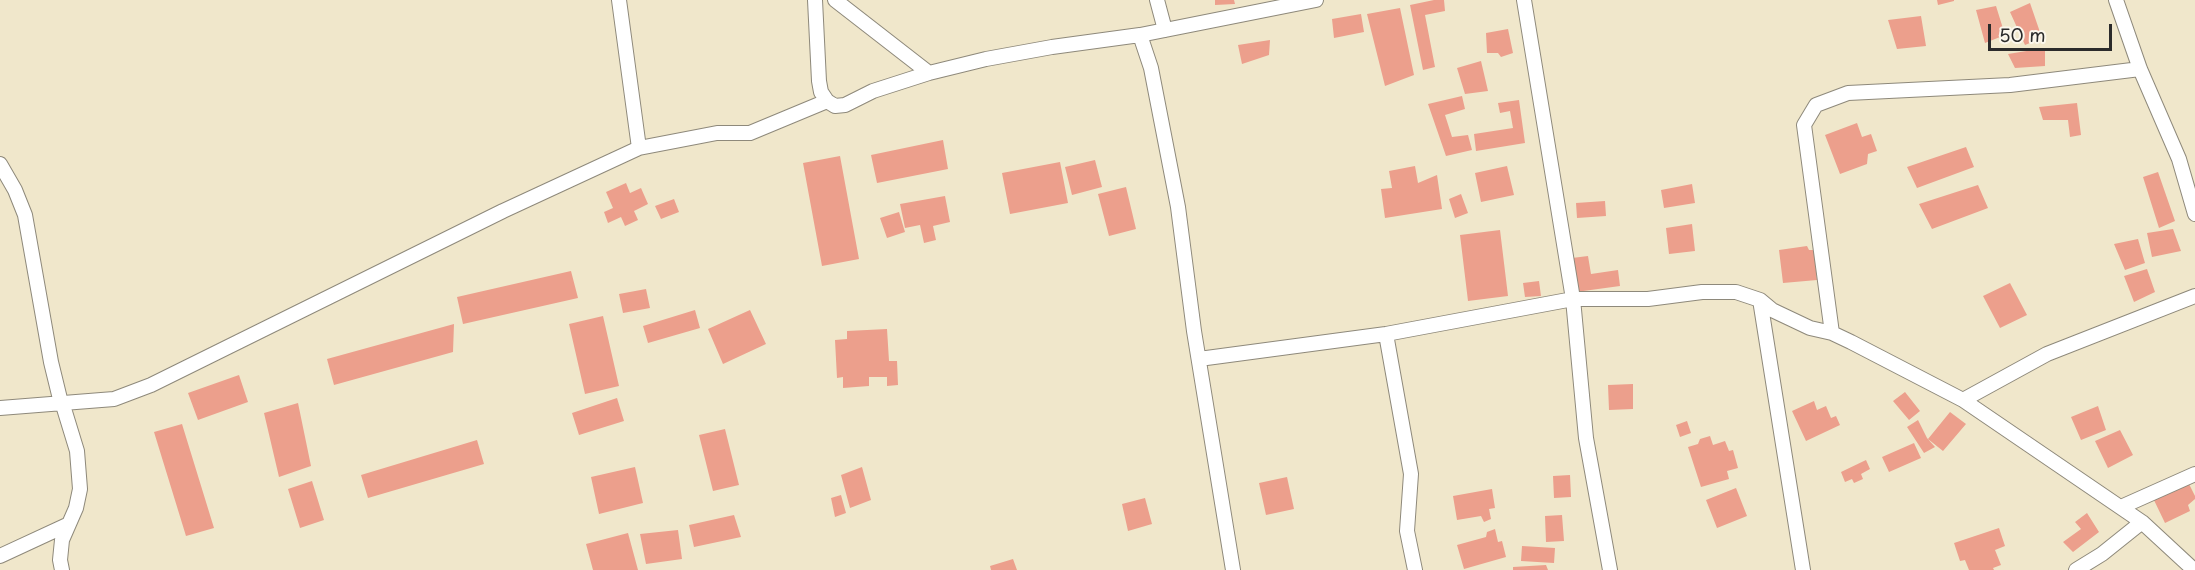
<!DOCTYPE html>
<style>
body{margin:0}
#map{position:relative;width:2195px;height:570px;overflow:hidden;background:#f0e7cb;font-family:"Playpen Sans",sans-serif}
canvas{display:block}
.scale{position:absolute;left:1988px;top:24px;width:124px;height:27px;box-sizing:border-box;border:3px solid #2b2b2b;border-top:0;padding-left:8px;font-size:18px;line-height:21px;white-space:nowrap;color:#2b2b2b;-webkit-text-stroke:4px #fbf7ec;paint-order:stroke}
</style>
<div id="map">
<canvas width="2195" height="570"></canvas>
<div class="scale">50 m</div>
</div>
<script>
const context = document.querySelector('canvas').getContext('2d');
context.lineJoin = 'round';
function fillPath(path, color) {
  context.fillStyle = color;
  context.fill(path, 'evenodd');
}
function poly(rows) {
  const path = new Path2D();
  for (const r of rows) {
    path.moveTo(r[0], r[1]);
    for (let i = 2; i < r.length; i += 2) path.lineTo(r[i], r[i + 1]);
  }
  return path;
}
function stroke(path, color, width, dash) {
  context.strokeStyle = color;
  context.lineWidth = width;
  context.lineCap = dash ? 'butt' : 'round';
  context.setLineDash(dash || []);
  context.stroke(path);
}
const building = poly([
 [1215,0,1234,0,1235,4,1215,5],
 [1434,0,1444,0,1445,11,1425,15,1435,67,1423,70,1410,5],
 [1937,0,1954,0,1954,1,1938,5],
 [2030,3,2042,38,2025,45,2010,12],
 [1996,6,2005,35,1985,43,1976,10],
 [1400,8,1414,75,1385,86,1367,14],
 [1361,14,1364,32,1334,38,1332,19],
 [1921,16,1926,46,1897,49,1888,20],
 [1508,29,1513,53,1501,57,1498,53,1487,53,1486,33],
 [1270,40,1269,55,1242,64,1238,45],
 [2045,48,2045,66,2015,68,2008,54],
 [1481,61,1488,91,1465,94,1457,68],
 [1462,96,1465,109,1445,115,1452,137,1468,135,1472,150,1446,156,1428,104],
 [1519,100,1525,143,1476,151,1474,134,1513,128,1510,111,1500,113,1498,103],
 [2077,103,2081,135,2070,137,2068,120,2043,120,2039,107],
 [1857,123,1862,137,1871,134,1877,151,1868,154,1867,164,1840,174,1825,135],
 [943,140,948,169,877,183,871,155],
 [1966,147,1974,167,1917,188,1907,167],
 [840,156,859,259,822,266,803,163],
 [1095,160,1102,187,1072,195,1065,167],
 [1060,162,1068,203,1010,214,1002,173],
 [1415,166,1418,183,1437,175,1442,209,1385,218,1381,189,1392,188,1389,171],
 [1507,166,1514,195,1481,202,1475,173],
 [2158,172,2175,221,2159,228,2143,177],
 [626,183,630,193,641,188,648,204,634,211,638,220,625,226,621,217,608,223,604,212,613,208,606,192],
 [1692,184,1695,203,1664,208,1661,190],
 [1978,185,1988,208,1932,229,1919,204],
 [1126,187,1136,229,1109,236,1098,194],
 [1461,194,1468,213,1455,218,1449,199],
 [945,196,950,222,933,226,936,240,924,243,920,225,905,228,900,204],
 [674,199,679,212,661,219,655,206],
 [1605,201,1606,216,1577,218,1576,203],
 [899,212,905,232,887,238,880,218],
 [1692,224,1695,251,1669,254,1666,228],
 [2173,229,2181,251,2152,257,2147,233],
 [1500,230,1508,296,1468,301,1460,235],
 [2138,239,2145,263,2125,270,2114,244],
 [1807,246,1809,250,1814,250,1817,280,1783,283,1779,250],
 [1588,256,1591,274,1618,270,1620,286,1576,292,1572,258],
 [2147,269,2155,292,2134,302,2124,276],
 [571,271,578,298,463,324,457,297],
 [1539,281,1541,296,1525,297,1523,283],
 [2010,283,2027,315,2000,328,1983,296],
 [646,289,650,308,623,313,619,294],
 [695,310,700,328,648,343,643,326],
 [750,310,766,344,723,364,708,329],
 [603,316,619,386,585,394,569,324],
 [454,324,453,352,334,385,327,359],
 [887,329,889,361,897,361,898,385,887,386,887,377,869,377,869,386,843,388,843,377,837,378,835,340,847,339,847,331],
 [239,375,248,402,198,420,188,393],
 [1633,384,1633,409,1609,410,1608,385],
 [1905,392,1920,411,1909,420,1893,401],
 [617,398,624,421,579,435,572,413],
 [1814,401,1817,410,1826,406,1831,418,1836,416,1840,425,1806,441,1792,411],
 [298,403,311,466,279,477,264,413],
 [2098,406,2106,430,2081,440,2071,417],
 [1950,412,1966,424,1943,451,1928,439],
 [1918,420,1927,438,1935,447,1924,453,1907,427],
 [1687,421,1691,433,1680,437,1676,425],
 [182,424,214,528,186,536,154,432],
 [725,429,739,485,713,491,699,435],
 [2120,430,2133,455,2108,468,2095,441],
 [1710,436,1713,445,1725,441,1729,451,1733,450,1738,468,1727,471,1729,479,1701,487,1688,447,1698,444,1700,439],
 [477,440,484,464,368,498,361,475],
 [1914,443,1921,458,1889,472,1882,457],
 [1866,460,1870,469,1861,474,1863,479,1854,483,1852,479,1845,482,1841,472],
 [635,467,643,503,599,514,591,477],
 [862,467,871,500,850,508,841,475],
 [1570,475,1571,497,1554,498,1553,476],
 [1287,477,1294,509,1266,515,1259,483],
 [2187,480,2195,496,2195,499,2188,505,2190,511,2165,523,2152,496],
 [312,481,324,520,300,528,288,489],
 [1736,488,1747,516,1717,528,1706,500],
 [1492,489,1495,508,1489,509,1491,519,1484,522,1481,516,1457,520,1453,496],
 [841,495,846,513,835,517,831,498],
 [1145,498,1152,524,1128,531,1122,504],
 [2087,513,2099,532,2073,552,2063,542,2081,529,2075,522],
 [734,515,741,537,694,547,689,525],
 [1562,515,1564,541,1546,542,1545,516],
 [1999,528,2005,546,1995,550,2001,565,1993,568,1994,570,1969,570,1965,560,1960,561,1954,543],
 [1495,529,1498,542,1502,541,1506,557,1464,569,1457,545,1486,537,1487,532],
 [678,530,682,559,646,564,640,534],
 [628,533,638,570,593,570,586,544],
 [1522,546,1555,548,1554,563,1521,561],
 [1013,559,1017,570,991,570,990,566],
 [1546,565,1548,570,1513,570,1513,567]
]);
const minor = poly([
 [619,0,639,148],
 [815,0,819,81,821,92,827,101,835,106,845,105,873,91,929,73,986,59,1052,47,1140,35,1316,0],
 [835,0,929,73],
 [1157,0,1165,30],
 [1524,0,1573,299,1586,438,1610,570],
 [2116,0,2140,69,2179,159,2195,214],
 [1140,35,1151,68,1178,207,1194,331,1233,570],
 [0,164,15,190,25,215,51,362,61,403],
 [1760,300,1803,570],
 [1832,333,1804,125,1816,105,1848,93,2010,85,2140,69],
 [1386,334,1411,474,1407,531,1415,570],
 [1199,359,1386,334,1573,299,1648,299,1702,292,1736,292,1760,300,1772,310,1810,328,1832,333,1851,342,1963,400,2142,522,2194,570],
 [1963,400,2047,354,2195,296],
 [0,408,114,399,151,385,503,211,639,148,717,133,750,133,827,101],
 [2121,507,2195,474],
 [0,556,69,524],
 [62,570,60,560,62,540,76,508,80,489,77,451,62,402],
 [2076,570,2102,554,2142,522]
]);
fillPath(building, '#ec9f8c');
stroke(minor, '#8e897b', 16);
stroke(minor, '#fff', 14);
</script>
